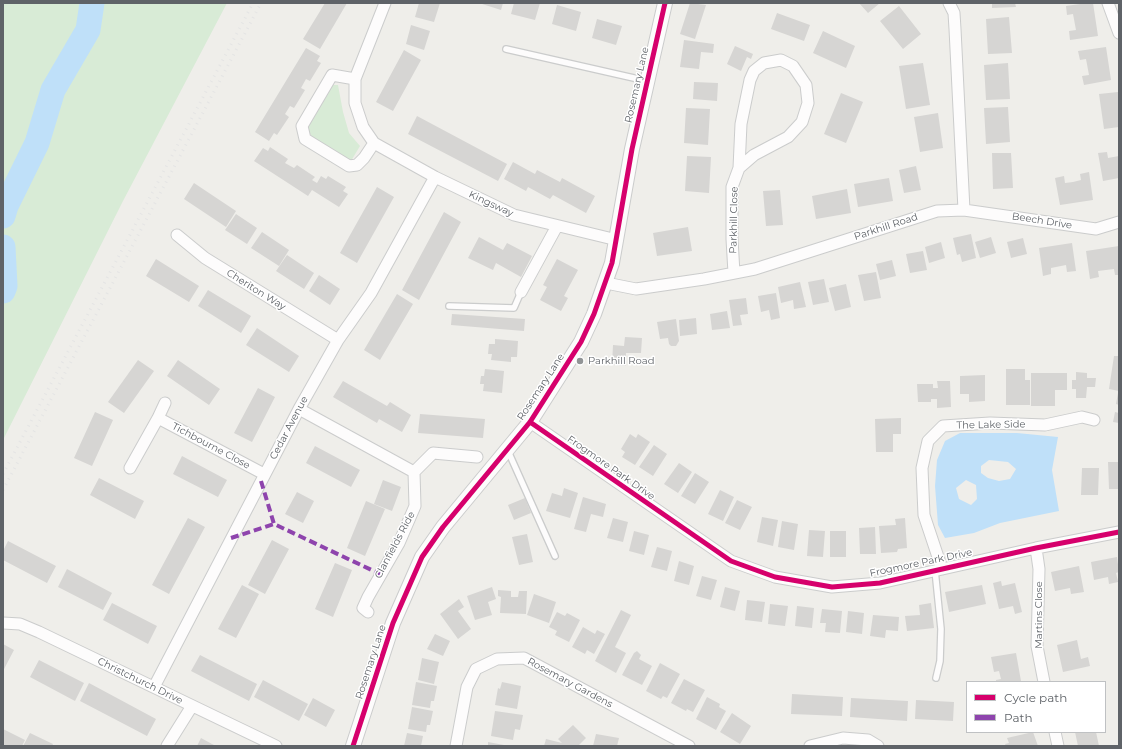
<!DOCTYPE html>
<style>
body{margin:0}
#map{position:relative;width:1122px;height:749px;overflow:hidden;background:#efeeea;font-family:Montserrat,sans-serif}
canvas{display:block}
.frame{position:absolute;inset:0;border:4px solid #5f6368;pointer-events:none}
.legend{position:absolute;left:966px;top:681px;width:140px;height:52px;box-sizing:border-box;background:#fff;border:1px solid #bfc1c3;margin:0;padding:5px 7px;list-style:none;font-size:12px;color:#5f6368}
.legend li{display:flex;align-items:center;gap:8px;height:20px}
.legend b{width:20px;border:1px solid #bfc1c3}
</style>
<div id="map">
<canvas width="1122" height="749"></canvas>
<div class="frame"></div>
<ul class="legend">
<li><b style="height:5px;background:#d6006c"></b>Cycle path</li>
<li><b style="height:5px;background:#8e44ad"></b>Path</li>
</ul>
</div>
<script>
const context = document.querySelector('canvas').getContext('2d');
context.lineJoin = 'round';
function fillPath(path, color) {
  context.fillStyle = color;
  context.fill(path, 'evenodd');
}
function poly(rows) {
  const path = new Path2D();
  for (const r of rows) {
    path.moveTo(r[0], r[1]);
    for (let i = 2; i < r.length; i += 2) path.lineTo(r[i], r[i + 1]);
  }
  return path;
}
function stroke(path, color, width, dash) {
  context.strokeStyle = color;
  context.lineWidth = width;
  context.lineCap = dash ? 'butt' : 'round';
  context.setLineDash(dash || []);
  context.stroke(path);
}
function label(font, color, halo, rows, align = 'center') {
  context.font = font + ' Montserrat,sans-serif';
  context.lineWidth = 3;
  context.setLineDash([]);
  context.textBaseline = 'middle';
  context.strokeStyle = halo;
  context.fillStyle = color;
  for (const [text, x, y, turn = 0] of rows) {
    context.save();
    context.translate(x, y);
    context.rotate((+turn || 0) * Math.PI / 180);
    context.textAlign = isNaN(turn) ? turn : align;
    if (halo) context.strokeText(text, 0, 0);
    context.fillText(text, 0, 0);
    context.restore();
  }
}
const green = poly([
 [3,3,227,3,123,201,3,440],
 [331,85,338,85,343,112,349,133,360,146,351,161,312,138,307,127]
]);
const water = poly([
 [960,433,1017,433,1058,437,1052,470,1059,511,1000,523,974,533,945,538,938,525,935,486,937,460,945,441],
 [989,460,1008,462,1016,469,1010,479,999,481,988,478,981,473,981,466],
 [966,480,976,485,977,499,971,505,959,499,956,488]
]);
const river = poly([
 [3,216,6,206,37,143,53,90,88,30,92,3],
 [3,247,5,286,3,291]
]);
const building = poly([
 [325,3,347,3,320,49,303,39],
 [419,3,440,3,434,22,415,17],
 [479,3,503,3,501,10],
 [514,3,540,3,535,20,511,14],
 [690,3,706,5,695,39,680,34],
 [859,3,880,3,868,13],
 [992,3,1015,3,1016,7,992,8],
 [1087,3,1093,3,1098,36,1070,40,1069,31,1076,30,1073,14,1067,15,1066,6],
 [557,5,581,12,576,31,552,24],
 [899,6,921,34,903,49,880,21],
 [777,13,810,25,804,41,771,29],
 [1009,17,1012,53,988,54,986,19],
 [597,19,622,26,616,45,592,38],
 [411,25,430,31,424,50,406,44],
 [823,31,855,46,846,68,813,53],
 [684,40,714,44,713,53,701,52,699,69,680,67],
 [735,46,753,54,751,59,747,57,741,71,727,64],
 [1106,47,1111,80,1084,85,1082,76,1089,75,1086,59,1080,60,1078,51],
 [306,48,320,56,317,61,321,63,310,81,306,79,301,88,305,90,294,108,290,106,285,114,289,117,277,135,274,133,269,141,255,132],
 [404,50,421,60,393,111,376,102],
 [923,63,930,105,906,109,899,66],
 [1008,63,1010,99,986,100,984,65],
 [694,82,718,83,717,101,693,99],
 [1118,92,1119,127,1104,129,1099,94],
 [841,93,863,102,846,143,824,134],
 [1008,107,1010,142,986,144,984,108],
 [686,108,710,109,708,145,684,143],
 [938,113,943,148,920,152,914,117],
 [417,116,507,164,498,181,408,134],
 [270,147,288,159,285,163,294,168,297,165,315,177,312,180,317,183,321,176,326,179,328,176,346,187,343,191,348,194,339,207,312,190,308,196,254,161,263,148,268,151],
 [1107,152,1108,158,1119,156,1119,178,1103,181,1098,153],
 [992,153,1011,153,1013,188,993,189],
 [687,156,711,157,709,193,685,191],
 [513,162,535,174,537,170,560,182,562,178,595,196,586,213,553,195,550,199,528,187,526,191,504,179],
 [916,166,921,190,904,193,899,170],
 [1089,172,1093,200,1060,205,1055,178,1064,176,1065,183,1073,182,1081,180,1080,174],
 [889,178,893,201,858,207,854,184],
 [194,183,236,211,226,227,184,199],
 [377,187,394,197,357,263,340,253],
 [847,189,851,213,816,219,812,196],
 [780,190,783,225,766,226,763,191],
 [444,212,461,222,419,300,402,290],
 [236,214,257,228,247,244,225,230],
 [688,227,692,251,657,256,653,233],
 [262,232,289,250,279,266,251,248],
 [971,234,976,258,962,262,960,254,957,255,953,238],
 [479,237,503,250,507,243,532,256,521,277,496,263,493,270,468,258],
 [991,237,996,253,980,258,975,242],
 [1023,238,1027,254,1011,258,1007,242],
 [941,242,945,258,929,263,925,247],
 [1072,243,1076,271,1067,272,1066,265,1051,268,1051,274,1043,276,1039,248],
 [1119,246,1119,275,1115,275,1114,269,1098,271,1099,277,1090,279,1086,251],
 [923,251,927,270,910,273,906,254],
 [287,255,314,273,304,289,276,271],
 [156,259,199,286,189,302,146,276],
 [557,259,578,270,564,296,568,298,561,311,540,300,547,287,543,285],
 [892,260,896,276,880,280,876,264],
 [876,272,881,298,864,301,858,275],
 [319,275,340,289,330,305,309,291],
 [824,279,829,302,813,305,808,282],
 [800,282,806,307,794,309,793,300,781,303,778,287],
 [846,284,851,307,835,311,829,288],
 [208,290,251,316,241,333,198,306],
 [776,293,780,318,771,320,769,310,761,312,758,296],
 [397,294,413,304,380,360,364,350],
 [746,298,748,314,740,315,742,325,733,326,729,300],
 [727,311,730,328,712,330,710,314],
 [452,314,525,319,524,331,451,325],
 [696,318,697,334,680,336,679,320],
 [676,319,679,341,676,346,671,346,669,344,668,338,660,339,657,322],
 [257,328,299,356,289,372,246,345],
 [625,337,642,338,641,353,626,353,626,366,612,365,613,345,624,346],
 [495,339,518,341,517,357,511,357,511,362,491,360,492,354,488,354,489,344,495,344],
 [1114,356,1119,356,1119,391,1109,389],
 [138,360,154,371,124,413,108,402],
 [178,360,220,389,209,405,167,376],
 [485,369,504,371,502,393,483,391,484,384,480,384,481,376,484,376],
 [1006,369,1025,369,1025,380,1030,380,1030,405,1006,405],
 [1076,372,1087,373,1087,378,1096,378,1095,387,1087,387,1086,398,1076,398,1076,389,1072,389,1072,380,1076,380],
 [1031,373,1067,373,1067,390,1055,390,1055,406,1031,406],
 [985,375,985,401,969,402,969,394,960,394,960,376],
 [343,381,387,406,390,402,411,415,402,432,379,419,377,423,333,397],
 [937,381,950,381,951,407,937,408,937,399,931,399,931,402,918,402,917,384,933,384,933,388,938,388],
 [258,388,275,397,252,442,234,433],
 [1118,393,1119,393,1119,405,1116,404],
 [95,412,113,420,92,466,74,458],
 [1115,412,1119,413,1119,423,1113,422],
 [420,414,485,419,483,438,418,433],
 [901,418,901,434,893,434,893,452,876,452,875,419],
 [630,434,636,438,638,434,650,442,635,465,622,457,625,452,621,449],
 [654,445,667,454,653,476,639,467],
 [315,446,360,470,351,487,306,463],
 [182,456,227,480,218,497,173,474],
 [1108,462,1119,462,1119,489,1109,489],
 [679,463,692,472,678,493,664,484],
 [1082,468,1099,468,1098,495,1081,495],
 [695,473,709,482,695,504,681,496],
 [99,478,144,501,135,519,90,495],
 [383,480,401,487,392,511,374,504],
 [564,488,578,493,570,518,546,511,552,493,562,496],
 [720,490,734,497,723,521,708,514],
 [297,492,314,501,303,523,285,514],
 [583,497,606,504,603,517,591,514,586,532,574,529],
 [525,498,531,513,514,520,508,505],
 [737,500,752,507,740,530,725,523],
 [366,501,385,509,365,556,347,548],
 [762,517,778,520,773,546,757,542],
 [188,518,205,527,169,594,152,585],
 [613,518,628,522,623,542,607,538],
 [905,518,907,548,898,549,897,552,881,553,879,526,896,525,895,519],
 [782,521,798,524,794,550,778,547],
 [875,527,876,554,860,554,859,528],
 [809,530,825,531,823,557,807,556],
 [634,531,649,535,644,555,629,551],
 [830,531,846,531,846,557,830,557],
 [527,534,533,562,519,565,512,537],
 [272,540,289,549,265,594,248,585],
 [8,541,56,566,47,583,3,560,3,551],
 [657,547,672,551,667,571,651,567],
 [1117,557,1119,572,1116,573,1118,582,1109,584,1108,577,1094,580,1091,562],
 [679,561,694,566,689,585,674,581],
 [335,563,352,570,333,617,315,609],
 [1079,566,1084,592,1071,594,1070,588,1055,591,1051,572],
 [67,569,112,593,103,610,58,587],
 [702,576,717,580,711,600,696,596],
 [1001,581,1002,586,1015,583,1022,612,1015,614,1013,606,999,609,993,583],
 [242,585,259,594,236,638,218,629],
 [982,585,986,604,949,612,945,592],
 [492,587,496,599,488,602,492,615,475,620,467,596],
 [725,587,740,591,735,611,720,607],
 [498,590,511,591,511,597,518,597,519,591,527,591,526,614,500,613,501,597,498,596],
 [534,594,556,602,549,623,527,615],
 [459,599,464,607,458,611,471,629,458,639,440,614],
 [747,600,765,602,762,622,745,620],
 [112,603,157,626,148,644,103,620],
 [931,603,934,628,907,631,905,616,920,615,919,605],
 [770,604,788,606,785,626,768,624],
 [797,606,814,608,812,628,795,626],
 [822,609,842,611,840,633,825,632,826,623,820,623],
 [621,610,631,615,615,647,626,653,616,673,595,661],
 [848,611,864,613,862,634,846,632],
 [557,612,565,616,567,613,580,620,569,642,555,635,557,631,549,627],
 [873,615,899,617,898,631,886,630,885,638,870,636],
 [583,627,595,634,597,630,605,634,594,654,587,650,585,654,572,647],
 [435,634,450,641,443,656,427,649],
 [1077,640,1081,659,1088,657,1090,666,1063,672,1057,645],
 [3,644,14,650,3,671],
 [637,651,641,655,639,659,652,666,642,685,622,675,634,653],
 [1016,653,1021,681,996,682,996,680,1001,679,999,671,994,672,991,657],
 [200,655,257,684,249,701,191,671],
 [422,658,439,662,434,684,418,680],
 [39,660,84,683,75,701,30,677],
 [660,663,680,674,667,698,663,696,661,699,646,691],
 [684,679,705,690,693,712,687,709,686,711,671,703],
 [263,680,308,704,299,721,254,697],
 [416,682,437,686,434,701,431,701,430,708,412,705],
 [502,682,521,686,517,709,495,705,498,688,500,689],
 [89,683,156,719,147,736,80,701],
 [792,694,843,697,842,716,791,714],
 [707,697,720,704,719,707,726,711,716,730,696,719],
 [313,698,335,710,326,727,304,715],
 [851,698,908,701,907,721,850,717],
 [916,700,954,702,953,721,915,719],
 [412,707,433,711,430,725,427,725,426,732,408,729],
 [495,711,523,715,520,730,515,729,513,740,491,736],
 [732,713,751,726,740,744,720,732],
 [573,725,586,738,578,746,544,746,546,739,562,743,558,739],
 [3,729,25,740,22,746,3,746],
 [1033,732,1038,746,1006,746,1005,744,1009,743,1007,738],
 [1075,732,1096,732,1099,746,1078,746],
 [30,733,53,744,52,746,23,746],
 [407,733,423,736,421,746,404,746],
 [596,734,619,738,617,746,593,746],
 [201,738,212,744,216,746,197,746],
 [488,742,504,745,504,746,488,746]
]);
const service = poly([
 [506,49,647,81],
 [449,306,514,308,521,292],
 [508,451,555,556],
 [935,570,941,629,940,661,936,678]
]);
const minor = poly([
 [385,3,355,79,355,103,363,127,374,143,435,177,514,215,617,240],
 [1108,3,1119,33],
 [355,79,332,75,302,126,305,139,349,166,357,165,364,158,374,143],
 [964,210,1096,229,1119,222],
 [177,235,205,258,338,340],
 [734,273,732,239,732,187,739,168,741,124,750,80,754,71,764,63,781,60,793,66,806,85,808,103,802,122,788,137,754,155,739,168],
 [606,283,636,289,704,279,755,269,937,211,964,210,955,29,954,13,949,3],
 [521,292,557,226],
 [299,409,414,472,415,506,399,543,368,597,363,608,368,612],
 [158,418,165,403],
 [530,422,731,561,775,577,832,587,880,583,1036,548,1119,532],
 [130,468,158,418,264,474],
 [414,472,433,453,477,457],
 [1036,548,1039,569,1037,646,1044,682],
 [942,569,924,515,922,468,928,441,943,426,990,423,1045,425,1082,417,1094,420],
 [3,623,20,624,39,632,276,746],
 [154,687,299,409,338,340,371,293,435,177],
 [1055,732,1058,746],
 [167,746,192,706],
 [456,746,467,687,476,669,497,659,524,658,689,746],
 [810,746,843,738,868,740,878,746]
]);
const tertiary = poly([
 [353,746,393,623,422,557,443,527,530,422,581,342,594,314,612,263,632,149,665,3]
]);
const rail = poly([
 [3,474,253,3],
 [3,490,261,3]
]);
const quiet = poly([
 [261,481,274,524,380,574],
 [231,538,274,524]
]);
const cycleway = poly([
 [530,422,731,561,775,577,832,587,880,583,1036,548,1119,532],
 [353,746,393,623,422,557,443,527,530,422,581,342,594,314,612,263,632,149,665,3]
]);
const markers = [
 [580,361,4,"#919496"]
];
const streetNames = [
 ["Rosemary Lane",637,85,-77],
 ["Kingsway",491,204,25],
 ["Parkhill Close",734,220,-89],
 ["Beech Drive",1042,221,9],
 ["Parkhill Road",886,227,-18],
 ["Cheriton Way",256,290,32],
 ["Rosemary Lane",541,387,-57],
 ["The Lake Side",991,425,-1],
 ["Cedar Avenue",289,428,-62],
 ["Tichbourne Close",211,446,28],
 ["Frogmore Park Drive",611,468,35],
 ["Clanfields Ride",395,545,-62],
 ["Frogmore Park Drive",921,563,-12],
 ["Martins Close",1039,615,-90],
 ["Rosemary Lane",371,662,-72],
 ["Christchurch Drive",140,681,26],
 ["Rosemary Gardens",570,683,28]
];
const poiNames = [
 ["Parkhill Road",588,361]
];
fillPath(green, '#d8ebd6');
fillPath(water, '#bfe0f9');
stroke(river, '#bfe0f9', 25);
fillPath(building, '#d6d5d3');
stroke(service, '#cbcccc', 8);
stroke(minor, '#cbcccc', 13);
stroke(tertiary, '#cbcccc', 16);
stroke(service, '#fdfcfc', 5.5);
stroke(minor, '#fdfcfc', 11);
stroke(tertiary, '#fdfcfc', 14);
stroke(rail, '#e4e4e4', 3, [1, 5]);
stroke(quiet, '#8e44ad', 4, [8, 4]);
stroke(cycleway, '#d6006c', 5);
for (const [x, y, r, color] of markers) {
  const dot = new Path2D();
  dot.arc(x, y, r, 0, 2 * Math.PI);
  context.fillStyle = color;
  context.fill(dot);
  stroke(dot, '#fff', 1.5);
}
label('10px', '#5f6368', '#fff', streetNames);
label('10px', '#5f6368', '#fff', poiNames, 'left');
</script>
